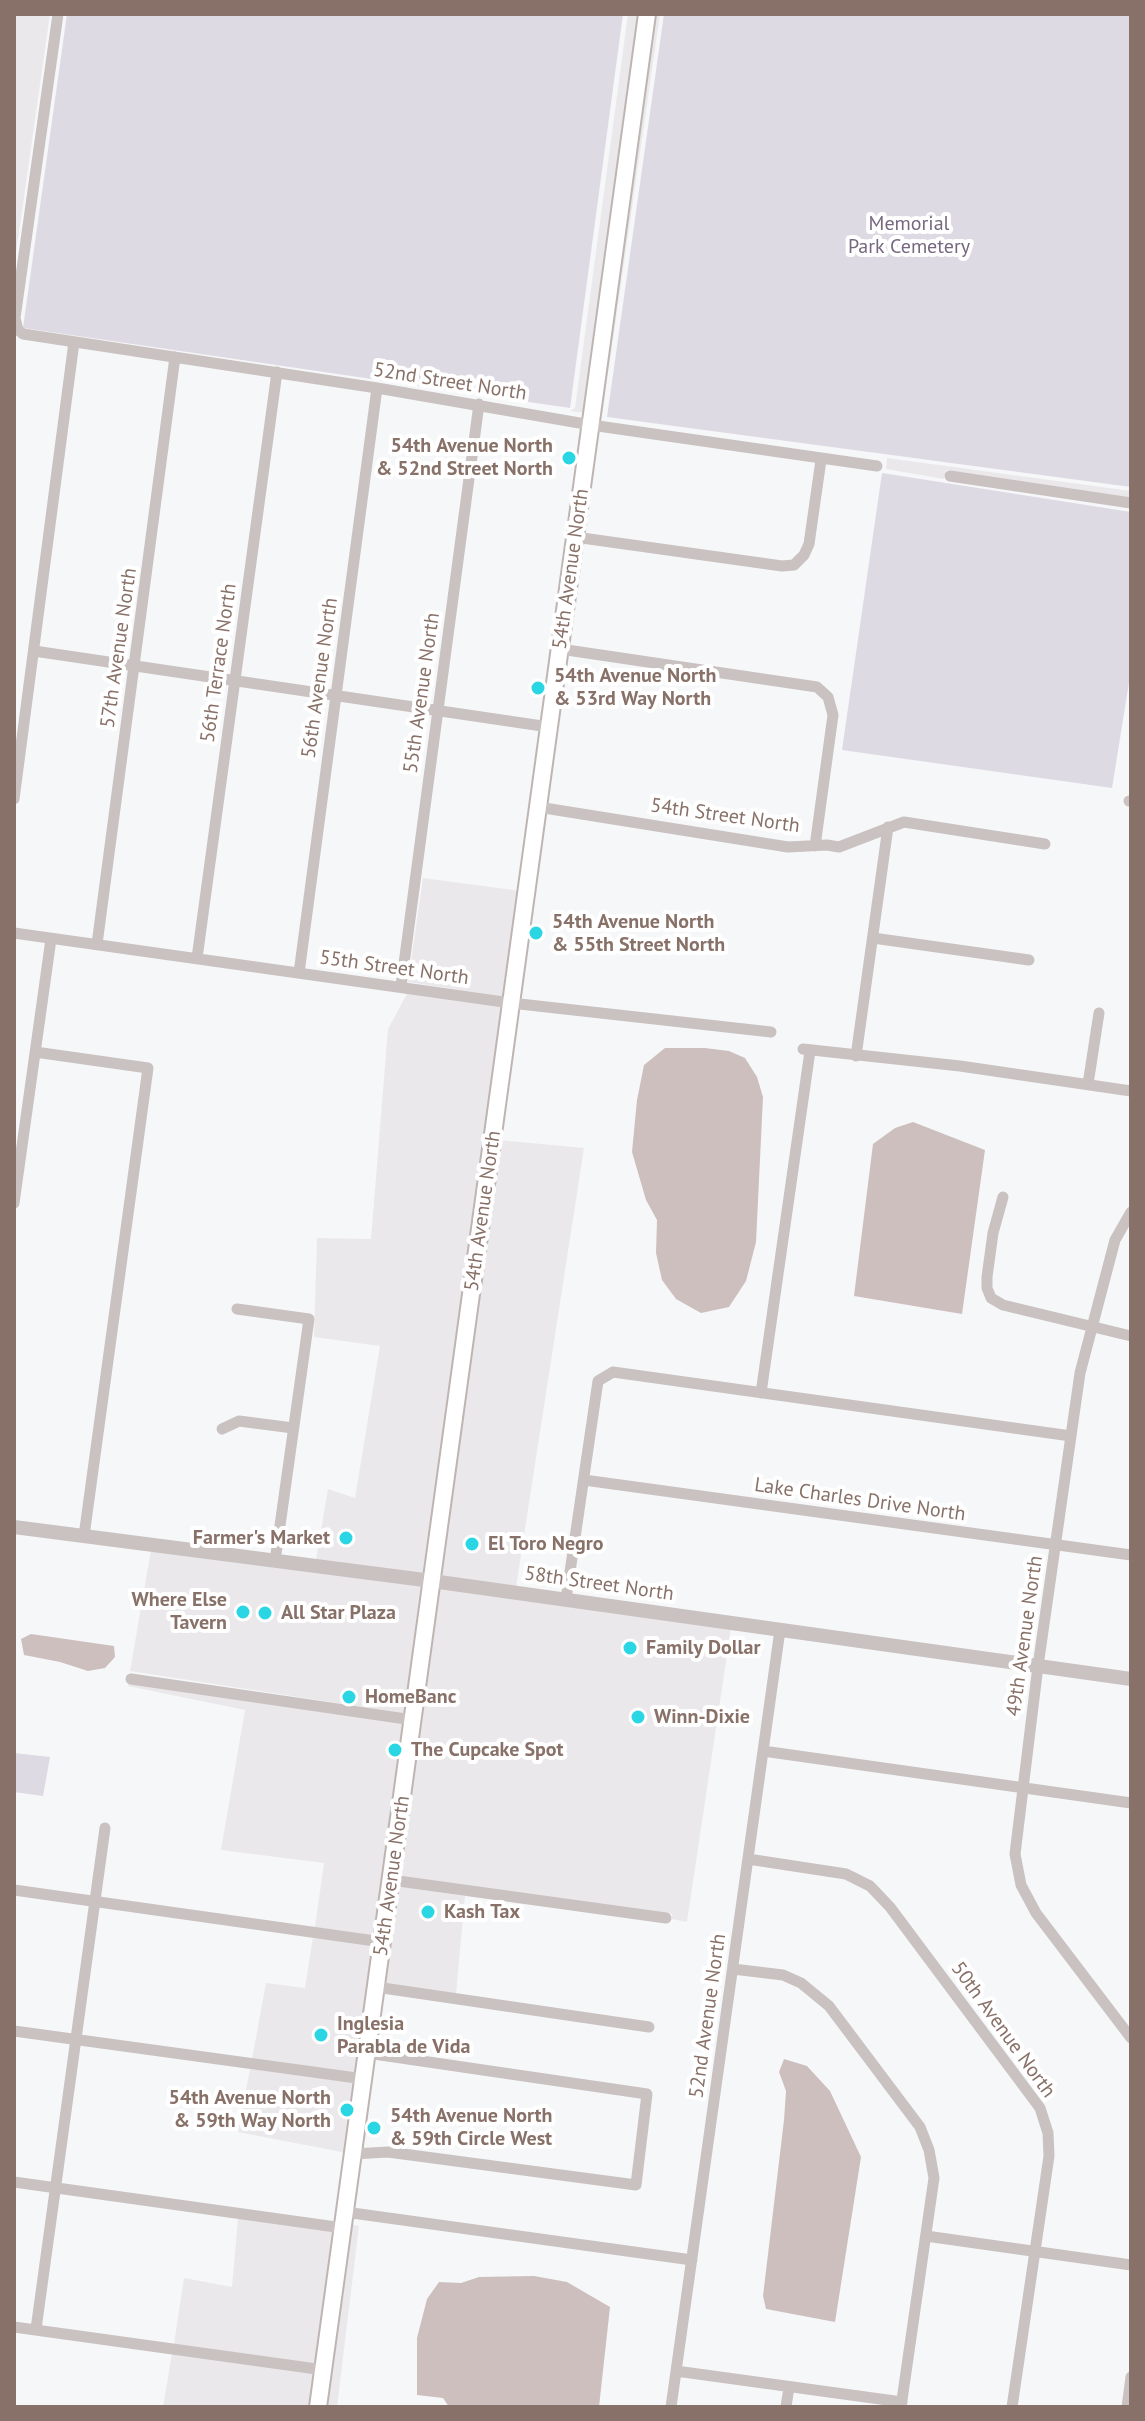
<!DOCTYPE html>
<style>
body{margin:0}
#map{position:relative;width:1145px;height:2421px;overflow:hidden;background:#f6f7f9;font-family:"PT Sans",sans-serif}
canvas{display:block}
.frame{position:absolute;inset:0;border:16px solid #887168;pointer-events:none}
</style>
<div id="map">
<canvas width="1145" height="2421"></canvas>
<div class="frame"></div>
</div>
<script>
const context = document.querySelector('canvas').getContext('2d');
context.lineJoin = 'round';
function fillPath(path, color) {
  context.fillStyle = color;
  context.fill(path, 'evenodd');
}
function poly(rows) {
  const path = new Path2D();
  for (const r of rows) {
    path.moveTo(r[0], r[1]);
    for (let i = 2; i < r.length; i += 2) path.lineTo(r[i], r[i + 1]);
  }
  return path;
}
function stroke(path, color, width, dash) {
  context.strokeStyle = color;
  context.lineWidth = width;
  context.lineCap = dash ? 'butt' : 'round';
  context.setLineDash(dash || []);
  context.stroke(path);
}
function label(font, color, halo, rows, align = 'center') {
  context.font = font + ' "PT Sans",sans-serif';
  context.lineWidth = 8;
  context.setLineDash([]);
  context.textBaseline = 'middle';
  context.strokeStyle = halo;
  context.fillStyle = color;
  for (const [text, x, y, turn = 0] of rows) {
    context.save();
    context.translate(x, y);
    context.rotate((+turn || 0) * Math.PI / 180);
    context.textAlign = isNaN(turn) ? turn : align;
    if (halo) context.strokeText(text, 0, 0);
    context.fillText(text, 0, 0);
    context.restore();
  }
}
const built = poly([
 [14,14,50,14,14,267],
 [628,14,641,14,586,413,570,411,575,408],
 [652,14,660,14,602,415,598,415],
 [887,458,1131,491,1131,498,946,470,944,479,886,469],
 [423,878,521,891,507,997,408,982],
 [408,992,505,1007,427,1575,316,1560,328,1489,355,1498,380,1346,314,1337,317,1238,371,1239,388,1029],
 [498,1140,584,1148,516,1587,439,1576],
 [151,1550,426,1585,408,1714,130,1671],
 [437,1586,731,1628,687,1922,672,1919,672,1914,397,1876],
 [129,1681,407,1724,378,1937,315,1927,324,1863,221,1850,245,1710,128,1686],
 [396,1886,465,1896,456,1994,383,1983],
 [313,1937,376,1946,359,2073,252,2059,266,1983,305,1988],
 [250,2069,357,2083,347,2153,238,2132],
 [238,2218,337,2232,319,2364,174,2344,184,2278,232,2287],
 [349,2224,359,2226,337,2407,324,2407],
 [172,2353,317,2374,313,2407,163,2407]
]);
const green = poly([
 [67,14,623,14,570,408,23,328],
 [664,14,1131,14,1131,487,607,417],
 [882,473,1131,512,1131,670,1112,788,842,750],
 [14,1753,50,1757,43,1796,14,1792]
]);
const water = poly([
 [665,1048,705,1048,729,1051,745,1058,757,1077,763,1097,756,1242,746,1281,729,1307,701,1313,676,1299,662,1280,656,1253,657,1220,646,1200,632,1152,637,1100,644,1065],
 [913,1122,985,1150,962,1314,854,1296,873,1144,895,1128],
 [31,1634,114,1646,115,1657,105,1668,88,1671,60,1662,24,1655,21,1639],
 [784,2059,807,2066,830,2091,861,2157,835,2322,766,2309,763,2296,784,2120,786,2091,779,2072],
 [534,2276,567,2282,610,2307,599,2407,449,2407,443,2398,417,2395,417,2338,427,2299,439,2282,461,2283,479,2277]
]);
const minor = poly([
 [58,14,15,318,18,330,23,334,377,388,591,425,877,466],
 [950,476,1131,503],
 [575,537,782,566,794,565,804,555,809,544,821,460],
 [560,649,817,687,828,697,833,715,815,846],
 [34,651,549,727],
 [14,799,74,342],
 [1129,801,1131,801],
 [538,807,788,847,827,845,839,847,904,822,1045,844],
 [14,933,511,1003,771,1032],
 [873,938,1029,960],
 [97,944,175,357],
 [197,958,277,372],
 [299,973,377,388],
 [401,986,479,404],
 [803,1049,960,1066,1131,1091],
 [35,1052,148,1068,84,1536],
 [856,1056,888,827],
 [1088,1084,1099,1013],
 [1003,1197,993,1233,987,1277,987,1288,991,1298,1003,1305,1131,1336],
 [14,1203,51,939],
 [1131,1212,1115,1240,1080,1373,1038,1666,1015,1854,1021,1885,1036,1913,1131,2038],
 [237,1309,309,1319,275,1561],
 [761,1393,810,1051],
 [222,1429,239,1421,293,1428],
 [584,1480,1131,1555],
 [566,1599,598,1381,613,1372,1071,1436],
 [131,1679,413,1720],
 [763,1751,1131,1803],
 [748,1859,846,1874,870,1886,890,1907,1040,2108,1048,2133,1049,2156,1012,2407],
 [391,1880,666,1918],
 [14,1890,382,1942],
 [733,1969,783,1975,801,1983,829,2006,920,2127,929,2150,934,2178,901,2407],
 [376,1987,649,2027],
 [14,2031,364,2079],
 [353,2154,388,2152,636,2185,647,2094,367,2053],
 [14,2182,343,2228],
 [345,2212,692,2260],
 [926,2236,1131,2265],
 [14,2327,324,2370],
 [36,2329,105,1828],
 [676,2371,902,2402],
 [671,2407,780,1630],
 [786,2407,789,2387],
 [1127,2407,1131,2377]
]);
const tertiary = poly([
 [14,1527,432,1581,1131,1679]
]);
const secondary = poly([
 [318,2407,647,14]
]);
const markers = [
 [569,458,8,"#2bd6e4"],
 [538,688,8,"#2bd6e4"],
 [536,933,8,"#2bd6e4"],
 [346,1538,8,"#2bd6e4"],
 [472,1544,8,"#2bd6e4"],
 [243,1612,8,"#2bd6e4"],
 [265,1613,8,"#2bd6e4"],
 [630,1648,8,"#2bd6e4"],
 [349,1697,8,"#2bd6e4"],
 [638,1717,8,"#2bd6e4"],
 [395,1750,8,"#2bd6e4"],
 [428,1912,8,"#2bd6e4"],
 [321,2035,8,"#2bd6e4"],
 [347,2110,8,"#2bd6e4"],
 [374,2128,8,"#2bd6e4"]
];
const parkNames = [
 ["Memorial",909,224],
 ["Park Cemetery",909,247]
];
const streetNames = [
 ["52nd Street North",450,382,9],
 ["54th Avenue North",571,569,-82],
 ["57th Avenue North",119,648,-82],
 ["56th Terrace North",219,663,-82],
 ["56th Avenue North",320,678,-82],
 ["55th Avenue North",422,693,-82],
 ["54th Street North",725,816,8],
 ["55th Street North",394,968,8],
 ["54th Avenue North",483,1211,-82],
 ["Lake Charles Drive North",860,1500,8],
 ["58th Street North",599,1584,8],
 ["49th Avenue North",1025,1636,-82],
 ["54th Avenue North",392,1876,-82],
 ["52nd Avenue North",708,2016,-82],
 ["50th Avenue North",1003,2030,54]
];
const poiNames = [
 ["54th Avenue North",553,446,"right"],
 ["& 52nd Street North",553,469,"right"],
 ["54th Avenue North",554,676],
 ["& 53rd Way North",554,699],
 ["54th Avenue North",552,922],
 ["& 55th Street North",552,945],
 ["Farmer's Market",330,1538,"right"],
 ["El Toro Negro",488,1544],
 ["Where Else",227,1600,"right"],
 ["Tavern",227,1623,"right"],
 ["All Star Plaza",281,1613],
 ["Family Dollar",646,1648],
 ["HomeBanc",365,1697],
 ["Winn-Dixie",654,1717],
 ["The Cupcake Spot",411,1750],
 ["Kash Tax",444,1912],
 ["Inglesia",337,2024],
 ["Parabla de Vida",337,2047],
 ["54th Avenue North",331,2098,"right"],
 ["& 59th Way North",331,2121,"right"],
 ["54th Avenue North",390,2116],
 ["& 59th Circle West",390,2139]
];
fillPath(built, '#eae8ea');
fillPath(green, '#dedae3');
fillPath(water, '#cdbfbe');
stroke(secondary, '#beb5b2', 20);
stroke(minor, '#c9c2c0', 11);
stroke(tertiary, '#c9c2c0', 14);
stroke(secondary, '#fff', 16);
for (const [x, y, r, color] of markers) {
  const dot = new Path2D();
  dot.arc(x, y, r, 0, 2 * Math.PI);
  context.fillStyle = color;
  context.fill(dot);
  stroke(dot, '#fff', 3);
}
label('20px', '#76677f', '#fff', parkNames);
label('20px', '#887168', '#fff', streetNames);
label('bold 20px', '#887168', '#fff', poiNames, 'left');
</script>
